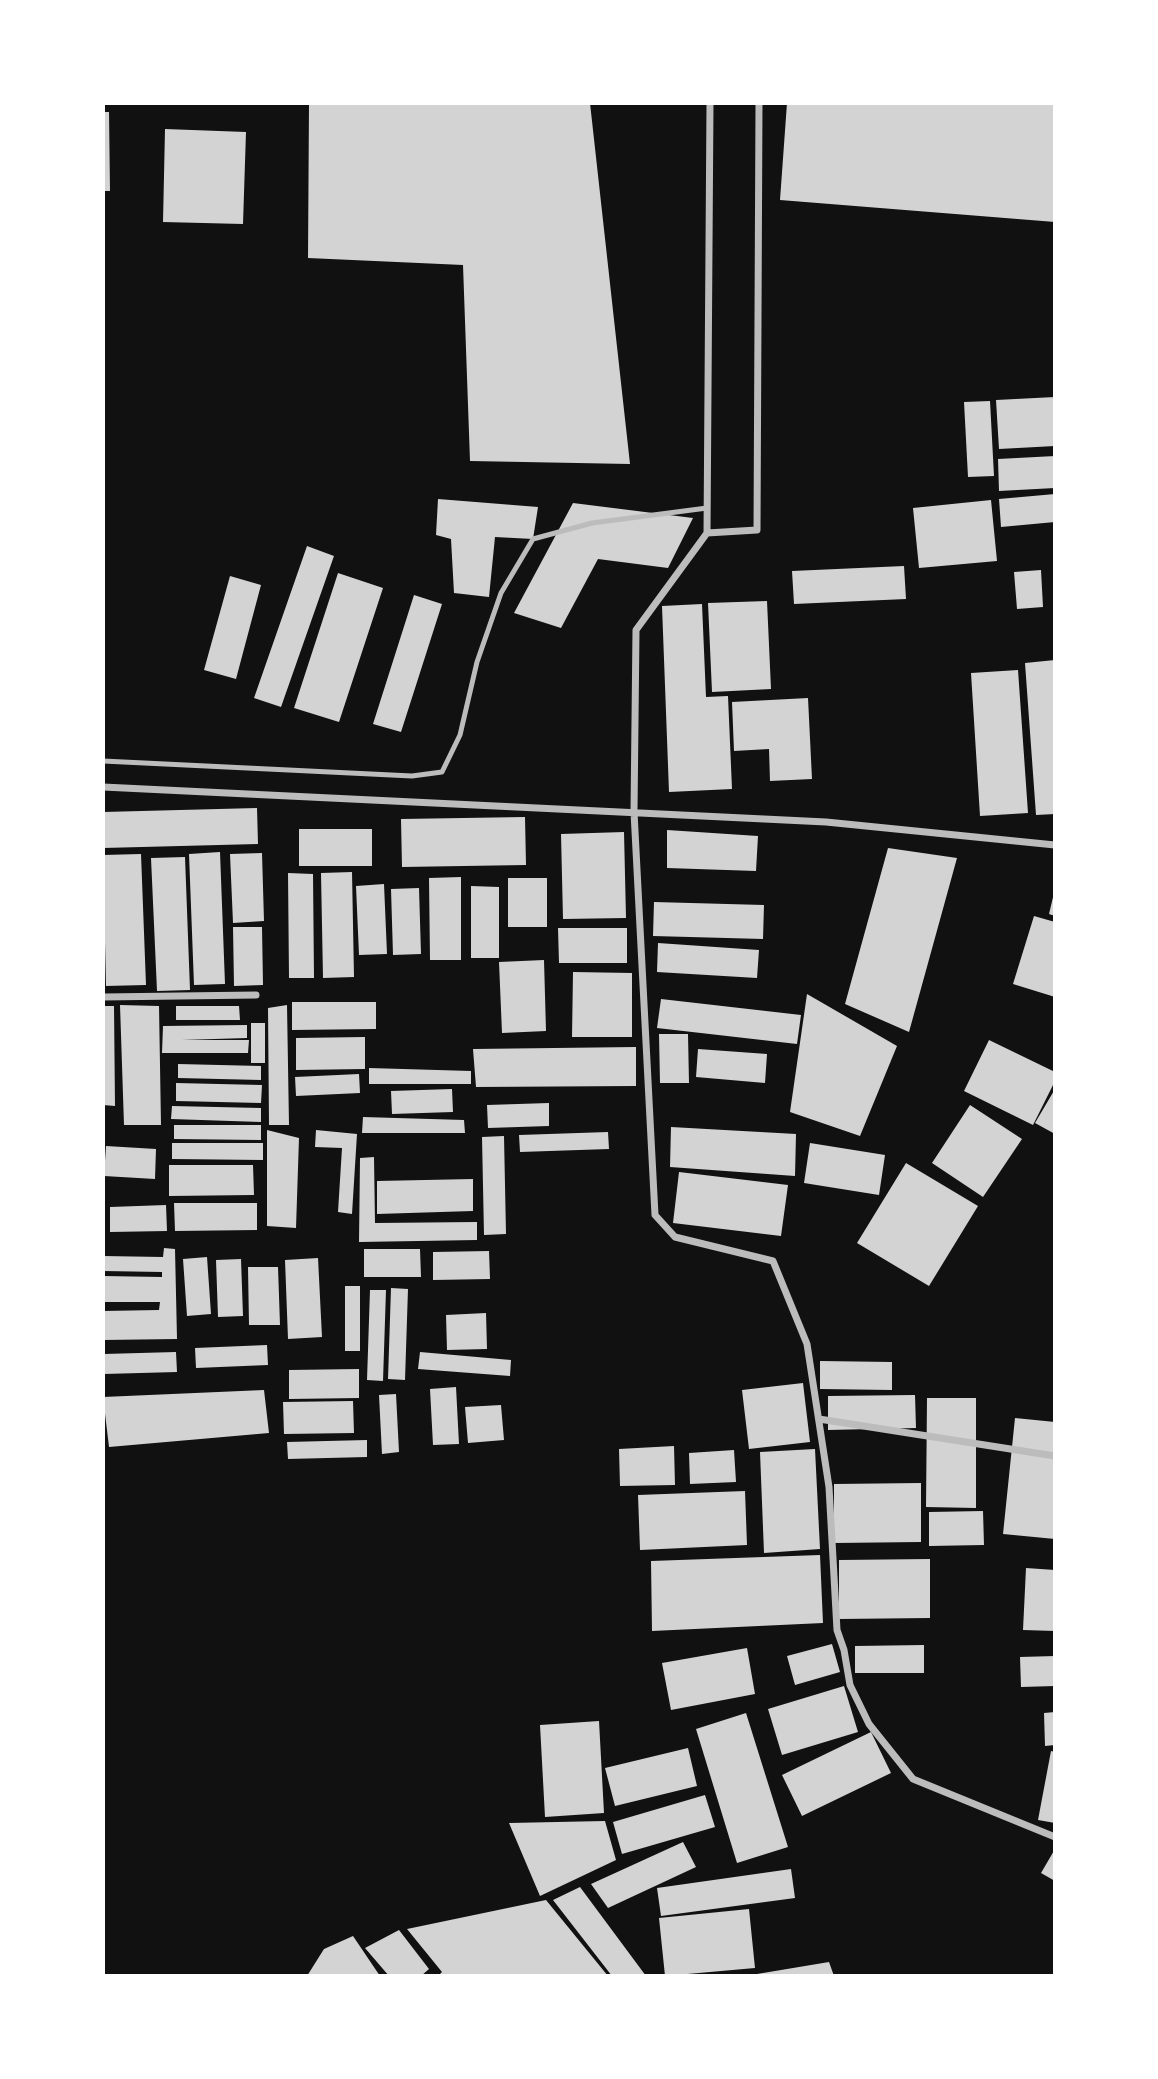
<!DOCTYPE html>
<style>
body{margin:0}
#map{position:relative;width:1158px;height:2079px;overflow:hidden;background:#111;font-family:Lato,sans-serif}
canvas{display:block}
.frame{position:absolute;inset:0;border:105px solid #fff;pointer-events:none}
</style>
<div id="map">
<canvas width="1158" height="2079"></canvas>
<div class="frame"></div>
</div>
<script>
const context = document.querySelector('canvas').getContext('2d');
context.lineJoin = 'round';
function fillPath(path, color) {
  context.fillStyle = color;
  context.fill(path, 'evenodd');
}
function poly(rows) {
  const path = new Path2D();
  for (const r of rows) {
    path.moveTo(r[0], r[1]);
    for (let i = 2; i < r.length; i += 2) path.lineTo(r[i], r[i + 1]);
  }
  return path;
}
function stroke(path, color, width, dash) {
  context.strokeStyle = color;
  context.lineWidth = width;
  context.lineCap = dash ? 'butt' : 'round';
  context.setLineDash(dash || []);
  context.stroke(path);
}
const building = poly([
 [309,103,590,103,630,464,470,461,463,265,308,258],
 [787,103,1055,103,1055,222,780,200],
 [103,112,109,112,110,191,103,191],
 [165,129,246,132,243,224,163,222],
 [1055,397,1055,446,999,449,996,400],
 [990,401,994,476,968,477,964,402],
 [1055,456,1055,488,999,491,998,459],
 [1055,494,1055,522,1001,527,999,499],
 [438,499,538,507,533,539,495,537,489,597,454,593,451,539,436,535],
 [991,500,997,561,919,568,913,508],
 [573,503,693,518,668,568,598,559,561,628,514,613],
 [307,546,334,556,281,707,254,698],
 [904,566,906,599,794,604,792,571],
 [1041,570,1043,607,1017,609,1014,572],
 [338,573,383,588,339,722,294,708],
 [230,576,261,585,236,679,204,670],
 [414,595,442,604,401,732,373,724],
 [767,601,771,689,712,692,708,603],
 [702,604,706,697,728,696,732,789,669,792,662,606],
 [1055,660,1055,814,1036,815,1025,663],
 [1018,670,1028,813,980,816,971,673],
 [808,698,812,779,770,781,769,749,734,751,732,702],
 [257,808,258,844,103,848,103,812],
 [525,817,526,865,402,867,401,819],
 [299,829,372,829,372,866,299,866],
 [667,830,758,836,756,871,667,868],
 [624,832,626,918,563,919,561,834],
 [888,848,957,858,909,1032,845,1004],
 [220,852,225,984,194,985,189,854],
 [262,853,264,921,233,923,230,854],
 [141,854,146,985,106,986,103,855],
 [185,857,190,990,157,991,151,858],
 [352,872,354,977,323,978,321,873],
 [288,873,313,874,314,978,289,978],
 [461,877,461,960,430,960,429,878],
 [508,878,547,878,547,927,508,927],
 [384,884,387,954,359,955,356,886],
 [471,886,499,887,499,958,471,958],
 [419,888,421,954,393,955,391,889],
 [1054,893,1055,893,1055,916,1049,914],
 [654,902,764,905,763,939,653,936],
 [1034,916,1055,922,1055,997,1013,984],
 [233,927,262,927,263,985,234,986],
 [558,928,627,928,627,963,559,963],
 [658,943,759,950,757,978,657,972],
 [544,960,546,1031,502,1033,499,962],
 [573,972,632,973,632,1037,572,1037],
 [807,994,897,1046,860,1136,790,1112],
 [661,999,801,1015,797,1044,657,1028],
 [292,1002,376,1002,376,1029,292,1030],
 [120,1005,159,1006,161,1125,124,1125],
 [287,1005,289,1125,269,1125,268,1008],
 [103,1006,114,1006,115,1106,103,1105],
 [176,1006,239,1006,240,1020,176,1020],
 [251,1023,265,1023,265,1063,251,1063],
 [247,1025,247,1038,182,1040,249,1040,248,1053,162,1053,163,1026],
 [659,1034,688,1034,689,1083,660,1083],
 [365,1037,365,1069,296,1070,296,1038],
 [989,1040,1055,1072,1055,1081,1033,1125,964,1091],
 [636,1047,636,1086,476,1087,473,1049],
 [698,1049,767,1054,765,1083,696,1077],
 [178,1064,261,1066,261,1080,178,1078],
 [369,1068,471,1071,471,1084,369,1084],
 [359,1074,360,1093,296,1096,295,1077],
 [176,1083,262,1085,261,1103,176,1101],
 [452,1089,453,1112,392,1114,391,1091],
 [1055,1089,1055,1134,1035,1123],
 [549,1103,549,1126,488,1128,487,1105],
 [970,1105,1022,1139,983,1197,932,1163],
 [172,1106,261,1108,261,1122,171,1119],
 [363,1117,464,1120,465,1133,362,1133],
 [174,1125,261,1125,261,1140,174,1139],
 [671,1127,796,1134,795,1176,670,1167],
 [267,1130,299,1138,296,1228,267,1226],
 [316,1130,357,1134,352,1214,338,1212,342,1148,315,1147],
 [608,1132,609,1149,520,1152,519,1135],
 [504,1136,506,1234,484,1235,482,1137],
 [172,1143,263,1143,263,1160,172,1159],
 [810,1143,885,1155,879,1195,804,1183],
 [106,1146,156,1149,155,1179,104,1176],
 [374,1157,375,1223,477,1222,477,1240,359,1242,360,1158],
 [906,1163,978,1206,929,1286,857,1243],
 [169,1165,253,1165,254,1195,169,1196],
 [679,1172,788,1185,781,1236,673,1223],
 [473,1179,473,1211,377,1214,377,1181],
 [174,1203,257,1203,257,1230,175,1231],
 [166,1205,167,1231,110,1232,110,1207],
 [164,1248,175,1249,177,1339,103,1340,103,1311,159,1310,160,1302,103,1302,103,1276,162,1277,162,1272,103,1271,103,1256,163,1257],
 [364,1249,420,1249,421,1277,364,1277],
 [489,1251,490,1279,433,1280,433,1252],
 [207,1257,211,1314,187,1316,183,1259],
 [318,1258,322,1337,288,1339,285,1260],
 [241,1259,243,1316,218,1317,216,1260],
 [248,1267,278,1267,280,1325,249,1325],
 [345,1286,360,1286,360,1351,345,1351],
 [391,1288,408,1289,405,1380,388,1379],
 [370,1290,386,1290,383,1381,367,1380],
 [486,1313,487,1349,447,1350,446,1315],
 [267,1345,268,1365,196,1368,195,1348],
 [176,1352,177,1372,104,1374,104,1354],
 [420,1352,511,1360,510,1376,418,1369],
 [820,1361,892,1362,892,1390,820,1389],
 [359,1369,359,1398,289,1399,289,1370],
 [803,1383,810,1442,749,1449,742,1390],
 [456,1387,459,1444,433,1445,430,1389],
 [264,1390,269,1433,109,1447,103,1397],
 [396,1394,399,1452,382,1454,379,1395],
 [915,1395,916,1428,828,1430,828,1396],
 [927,1398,976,1398,976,1508,926,1507],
 [353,1401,354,1433,284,1434,283,1402],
 [501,1405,504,1440,468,1443,465,1407],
 [1015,1418,1055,1422,1055,1539,1003,1534],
 [367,1440,367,1457,288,1459,287,1442],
 [674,1446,675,1485,620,1486,619,1449],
 [815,1449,820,1549,764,1553,760,1452],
 [734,1450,736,1482,690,1484,689,1453],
 [921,1483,921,1542,834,1543,834,1484],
 [745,1491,747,1545,640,1550,638,1495],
 [983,1511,984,1545,929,1546,929,1512],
 [820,1555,823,1623,652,1631,651,1561],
 [930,1559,930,1618,839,1619,839,1560],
 [1026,1568,1055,1570,1055,1631,1023,1630],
 [832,1644,840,1672,795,1685,787,1656],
 [924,1645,924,1673,855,1673,855,1646],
 [747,1648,755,1694,671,1710,662,1663],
 [1055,1656,1055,1686,1021,1687,1020,1657],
 [844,1686,858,1732,782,1755,768,1709],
 [1055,1712,1055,1745,1045,1746,1044,1713],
 [746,1713,788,1847,737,1863,696,1729],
 [599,1721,604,1813,545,1817,540,1725],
 [871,1732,891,1773,802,1816,782,1775],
 [688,1748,697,1786,615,1806,605,1768],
 [1051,1751,1055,1752,1055,1823,1038,1820],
 [705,1795,715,1827,622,1854,613,1822],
 [605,1821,616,1860,540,1896,509,1823],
 [683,1842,696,1867,608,1908,591,1884],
 [1055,1849,1055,1881,1041,1873],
 [791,1869,795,1898,661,1916,657,1888],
 [580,1887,646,1976,612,1976,553,1900],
 [546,1900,608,1976,438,1976,442,1972,407,1929],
 [749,1909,755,1968,665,1976,659,1918],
 [399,1930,429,1969,421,1976,389,1976,365,1948],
 [353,1936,380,1976,307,1976,324,1949],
 [829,1962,834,1976,757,1976,757,1974]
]);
const service = poly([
 [103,761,412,776,442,772,460,735,477,662,501,593,533,539,592,523,707,508]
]);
const minor = poly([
 [710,103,707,533,636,630,634,812,655,1215,675,1237,773,1261,807,1344,829,1487,837,1630,844,1650,850,1685,869,1724,913,1779,1055,1837],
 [707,533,757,530,759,103],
 [103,787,826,822,1055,845],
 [103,997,256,995],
 [819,1419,1055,1456]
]);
fillPath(building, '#d3d3d3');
stroke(service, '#bcbcbc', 5);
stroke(minor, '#bcbcbc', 7);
</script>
